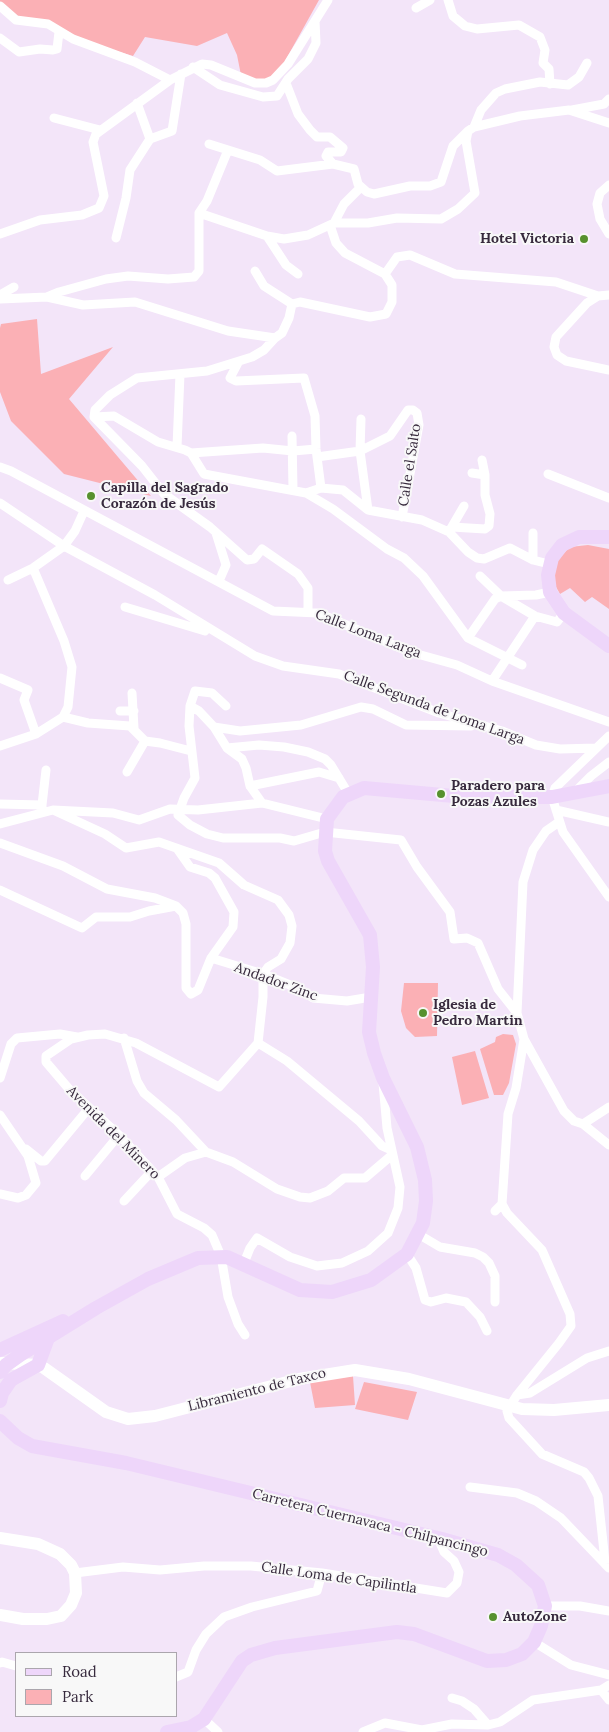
<!DOCTYPE html>
<meta charset="utf-8">
<style>
body{margin:0}
#map{position:relative;width:609px;height:1732px;overflow:hidden;background:#f3e5f9;font-family:Lora,serif}
canvas{display:block}
.legend{position:absolute;left:15px;top:1652px;width:162px;height:65px;box-sizing:border-box;background:#f8f8f8;border:1px solid #aba6ad;margin:0;padding:6px 9px;list-style:none;font-size:15px;color:#372a3d}
.legend li{display:flex;align-items:center;gap:10px;height:25px}
.legend b{width:25px;border:1px solid #aba6ad}
</style>
<div id="map">
<canvas width="609" height="1732"></canvas>
<ul class="legend">
<li><b style="height:6px;background:#eed6fa"></b>Road</li>
<li><b style="height:14px;background:#fbb0b5"></b>Park</li>
</ul>
</div>
<script>
const context = document.querySelector('canvas').getContext('2d');
context.lineJoin = 'round';
function fillPath(path, color) {
  context.fillStyle = color;
  context.fill(path, 'evenodd');
}
function poly(rows) {
  const path = new Path2D();
  for (const r of rows) {
    path.moveTo(r[0], r[1]);
    for (let i = 2; i < r.length; i += 2) path.lineTo(r[i], r[i + 1]);
  }
  return path;
}
function stroke(path, color, width, dash) {
  context.strokeStyle = color;
  context.lineWidth = width;
  context.lineCap = dash ? 'butt' : 'round';
  context.setLineDash(dash || []);
  context.stroke(path);
}
function label(font, color, halo, rows, align = 'center') {
  context.font = font + ' Lora,serif';
  context.lineWidth = 4;
  context.setLineDash([]);
  context.textBaseline = 'middle';
  context.strokeStyle = halo;
  context.fillStyle = color;
  for (const [text, x, y, turn = 0] of rows) {
    context.save();
    context.translate(x, y);
    context.rotate((+turn || 0) * Math.PI / 180);
    context.textAlign = isNaN(turn) ? turn : align;
    if (halo) context.strokeText(text, 0, 0);
    context.fillText(text, 0, 0);
    context.restore();
  }
}
const green = poly([
 [0,0,319,0,280,70,264,82,241,75,237,55,227,33,197,46,145,37,133,56,86,42,60,27,15,17,0,4],
 [37,319,41,374,113,347,69,399,151,496,64,474,11,421,0,392,0,328,1,324],
 [588,545,609,549,609,609,592,597,585,602,570,588,560,594,555,585,554,571,558,559,570,547],
 [404,983,438,983,437,1036,415,1037,406,1028,401,1011],
 [503,1034,513,1035,516,1044,509,1083,503,1095,494,1095,480,1049,495,1042,496,1037],
 [475,1051,489,1098,462,1105,452,1057],
 [353,1376,355,1405,315,1408,310,1382],
 [364,1382,417,1392,408,1420,355,1409]
]);
const minor = poly([
 [448,0,453,16,465,26,477,29,519,25,540,37,545,50,543,63,549,69,550,84],
 [0,6,16,20,48,24,73,39,135,62,170,80],
 [416,8,430,0],
 [0,38,19,52,40,49,53,50,57,49,59,32],
 [193,67,220,85,263,97,277,96,288,79,308,59,316,43,315,21],
 [286,83,298,114,310,130,317,137,330,137,343,148,341,152,328,152,326,156,333,164,354,169,358,184,367,192,374,194,410,186,430,186,441,182,453,146,468,131],
 [572,110,604,104,609,99],
 [54,118,100,130],
 [474,127,481,110,496,93,505,89,540,82,568,85,579,77,587,63],
 [150,139,172,131,181,74],
 [209,144,260,160,277,171,333,164],
 [609,185,600,193,597,204,600,219,609,234],
 [199,213,267,236,284,239,308,235,334,223,368,223,397,218,441,219,458,209,475,193,466,141,468,131,474,127,520,116,569,110,609,123],
 [334,223,344,204,361,187],
 [330,225,336,243,345,253,385,274],
 [0,234,40,220,82,215,99,208,104,196,93,142,96,134,170,80,202,64,211,65,255,83,266,83,273,80,288,64,328,0],
 [267,236,286,265,298,274],
 [116,238,126,198,130,170,150,139,137,103],
 [255,271,264,286,292,304],
 [0,295,14,287],
 [598,296,587,303,556,337,554,347,557,355,566,361,609,370],
 [47,297,59,292,106,279,128,276,168,279,194,277,199,271,199,213,207,201,228,150],
 [0,299,47,297,83,305,135,302,228,331,275,338,282,333,289,318,292,304],
 [292,304,300,302,370,317,386,314,392,302,392,285,385,274,397,257,410,255,455,274,556,282,598,296,609,295],
 [239,361,230,378,236,381,304,378,315,416,316,449,321,488],
 [94,417,114,416,158,442,185,450,191,453,204,474,306,493,321,488,343,490,368,510,422,520,449,532,468,552,477,558,484,559,510,548,533,560,549,564],
 [94,417,142,466,164,494,210,527,247,560,254,559,262,549,298,574,308,588,308,611],
 [94,417,95,410,110,395,137,378,207,371,252,357,264,350,275,338],
 [361,419,360,451,368,510],
 [292,436,293,489],
 [177,447,180,374],
 [191,453,263,448,293,451,316,449],
 [317,457,360,451,390,436,408,410,413,410,417,413,419,425,402,517],
 [0,467,11,471,273,611,318,613,410,652,457,665,492,681,609,722],
 [472,473,485,475],
 [548,474,609,498],
 [306,493,333,509,387,549,404,558,423,576,468,638,522,665],
 [0,503,64,546,155,595,255,656,283,666,339,674,439,713,502,731,536,745,560,749,596,748],
 [452,527,485,529,489,526,490,514,485,495,485,475,482,460],
 [450,530,464,506],
 [216,533,226,565,219,581],
 [533,533,533,560],
 [480,576,501,596,535,616,557,622,564,613],
 [8,580,33,568,64,546,75,531,84,511],
 [501,596,536,595,550,592],
 [125,607,205,631],
 [468,638,495,599,501,596],
 [0,678,28,690,24,700,36,734],
 [492,681,535,616],
 [132,693,134,728],
 [190,706,199,711,214,727,227,748,242,759,246,768,250,786,262,803],
 [226,706,212,693,195,691,190,706,189,726,195,778,184,798,178,815,190,825,207,834,223,838,280,838,294,841,325,832,401,840,417,867,450,912,454,939,467,938,478,943,498,989,517,1013,524,1039,564,1111,574,1121,583,1124,609,1145],
 [120,711,134,711],
 [63,717,88,723,130,726,145,741,160,743,191,751],
 [214,727,240,731,301,725,361,707,373,709,406,725,471,726],
 [609,736,555,788,552,797,563,832,609,897],
 [0,746,36,734,63,717,68,707,72,667,64,641,33,568],
 [227,748,259,745,284,747,308,752,325,759,331,765,348,793],
 [127,772,145,741],
 [250,786,319,772,339,778],
 [576,791,591,776,609,762],
 [0,804,42,805,42,812],
 [42,805,46,770],
 [53,810,105,834,126,848,159,842,219,863,244,885,278,900,289,915,292,926,290,943,281,959,268,967,263,974,263,997,258,1043,219,1087,136,1043,105,1034,88,1035,71,1039,46,1056,46,1062,69,1089,119,1135,158,1177,177,1214,204,1228,212,1235,221,1256,228,1297,238,1324,245,1335],
 [556,810,609,822],
 [0,824,53,810,113,813,139,820,170,809,198,810,262,803,327,819],
 [0,843,63,866,107,889,155,898,176,906,183,913,186,924,186,988,191,994,198,990,211,958,233,927,234,912,215,878,209,873,190,867,178,850],
 [0,890,82,928,96,917,130,917,149,911,176,906],
 [211,958,263,974,295,987,313,998,347,1001,371,997],
 [517,1013,523,882,533,850,546,831,559,822],
 [124,1038,137,1081,144,1093,176,1120,206,1152],
 [258,1043,287,1061,359,1121,382,1146,391,1150],
 [0,1078,11,1044,17,1038,60,1034,77,1037],
 [0,1115,28,1156,36,1183,26,1195,18,1198,0,1194],
 [583,1124,609,1107],
 [26,1149,41,1161,45,1161,89,1108],
 [85,1176,119,1135],
 [158,1177,185,1158,206,1152,233,1162,277,1189,300,1197,310,1198,328,1191,344,1178,365,1178,392,1155],
 [124,1201,152,1171],
 [495,1211,502,1204],
 [418,1234,440,1247,475,1253,483,1257,489,1263,495,1276,495,1302],
 [407,1254,416,1268,425,1300,431,1302,446,1298,466,1302,480,1317,487,1331],
 [244,1263,250,1248,257,1238,290,1257,317,1266,342,1263,368,1251,388,1233,398,1208,400,1187,387,1128,383,1083],
 [609,1351,587,1358,530,1393,517,1395,507,1411,509,1418,542,1454,584,1472,589,1478,598,1496,604,1552,605,1564,609,1568],
 [517,1395,559,1343,571,1326,570,1314,542,1250,507,1213,502,1204,508,1114,516,1088,524,1039],
 [470,1487,517,1493,536,1501,561,1518,605,1564],
 [75,1573,123,1567,160,1570,204,1566,251,1566,322,1573,447,1593,457,1583,459,1572,454,1561,444,1552,438,1538],
 [545,1606,580,1606,609,1611],
 [534,1642,571,1665,609,1675],
 [0,1663,2,1662,16,1666],
 [176,1677,188,1672,196,1650,206,1634,224,1617,252,1607,317,1591,322,1573],
 [601,1690,609,1700],
 [452,1698,462,1701,474,1709,488,1725],
 [204,1719,218,1732],
 [363,1732,385,1723,422,1730,452,1724,488,1725,500,1722,533,1700,601,1690,609,1685]
]);
const secondary = poly([
 [2,1363,38,1365,44,1368,106,1412,128,1419,155,1416,299,1379,355,1370,409,1379,522,1409,554,1410,609,1405],
 [0,1538,38,1544,60,1554,71,1565,75,1573,76,1593,71,1605,61,1616,47,1619,23,1619,0,1615]
]);
const primary = poly([
 [609,537,579,537,562,545,552,558,548,575,550,592,564,613,609,646],
 [0,1350,63,1321],
 [0,1372,6,1365,20,1355,96,1308,148,1279,198,1258,227,1257,300,1290,332,1292,371,1280,407,1254,423,1223,426,1201,425,1180,417,1147,383,1078,374,1053,369,1032,373,967,370,935,328,861,325,851,327,819,343,797,364,788,465,797,552,797,609,786],
 [0,1401,2,1393,11,1380,38,1365,48,1338],
 [0,1421,18,1438,32,1446,126,1463,442,1539,498,1555,516,1565,538,1585,545,1606,541,1626,534,1642,522,1654,506,1660,487,1661,414,1634,397,1632,275,1648,251,1655,242,1661,204,1719,191,1727,167,1732]
]);
const markers = [
 [584,239,5,"#57912e"],
 [91,496,5,"#57912e"],
 [441,794,5,"#57912e"],
 [423,1013,5,"#57912e"],
 [493,1617,5,"#57912e"]
];
const poiNames = [
 ["Hotel Victoria",574,239,"right"],
 ["Capilla del Sagrado",101,488],
 ["Corazón de Jesús",101,504],
 ["Paradero para",451,786],
 ["Pozas Azules",451,802],
 ["Iglesia de",433,1005],
 ["Pedro Martin",433,1021],
 ["AutoZone",503,1617]
];
const streetNames = [
 ["Calle el Salto",410,465,-81],
 ["Calle Loma Larga",368,634,21],
 ["Calle Segunda de Loma Larga",434,708,20],
 ["Andador Zinc",276,982,20],
 ["Avenida del Minero",113,1133,45],
 ["Libramiento de Taxco",257,1390,-14],
 ["Carretera Cuernavaca - Chilpancingo",370,1523,14],
 ["Calle Loma de Capilintla",339,1578,8]
];
fillPath(green, '#fbb0b5');
stroke(minor, '#fff', 9);
stroke(secondary, '#fff', 12);
stroke(primary, '#eed6fa', 14);
for (const [x, y, r, color] of markers) {
  const dot = new Path2D();
  dot.arc(x, y, r, 0, 2 * Math.PI);
  context.fillStyle = color;
  context.fill(dot);
  stroke(dot, '#f8f8f8', 2);
}
label('bold 14px', '#372a3d', '#f8f8f8', poiNames, 'left');
label('14px', '#372a3d', '#f8f8f8', streetNames);
</script>
